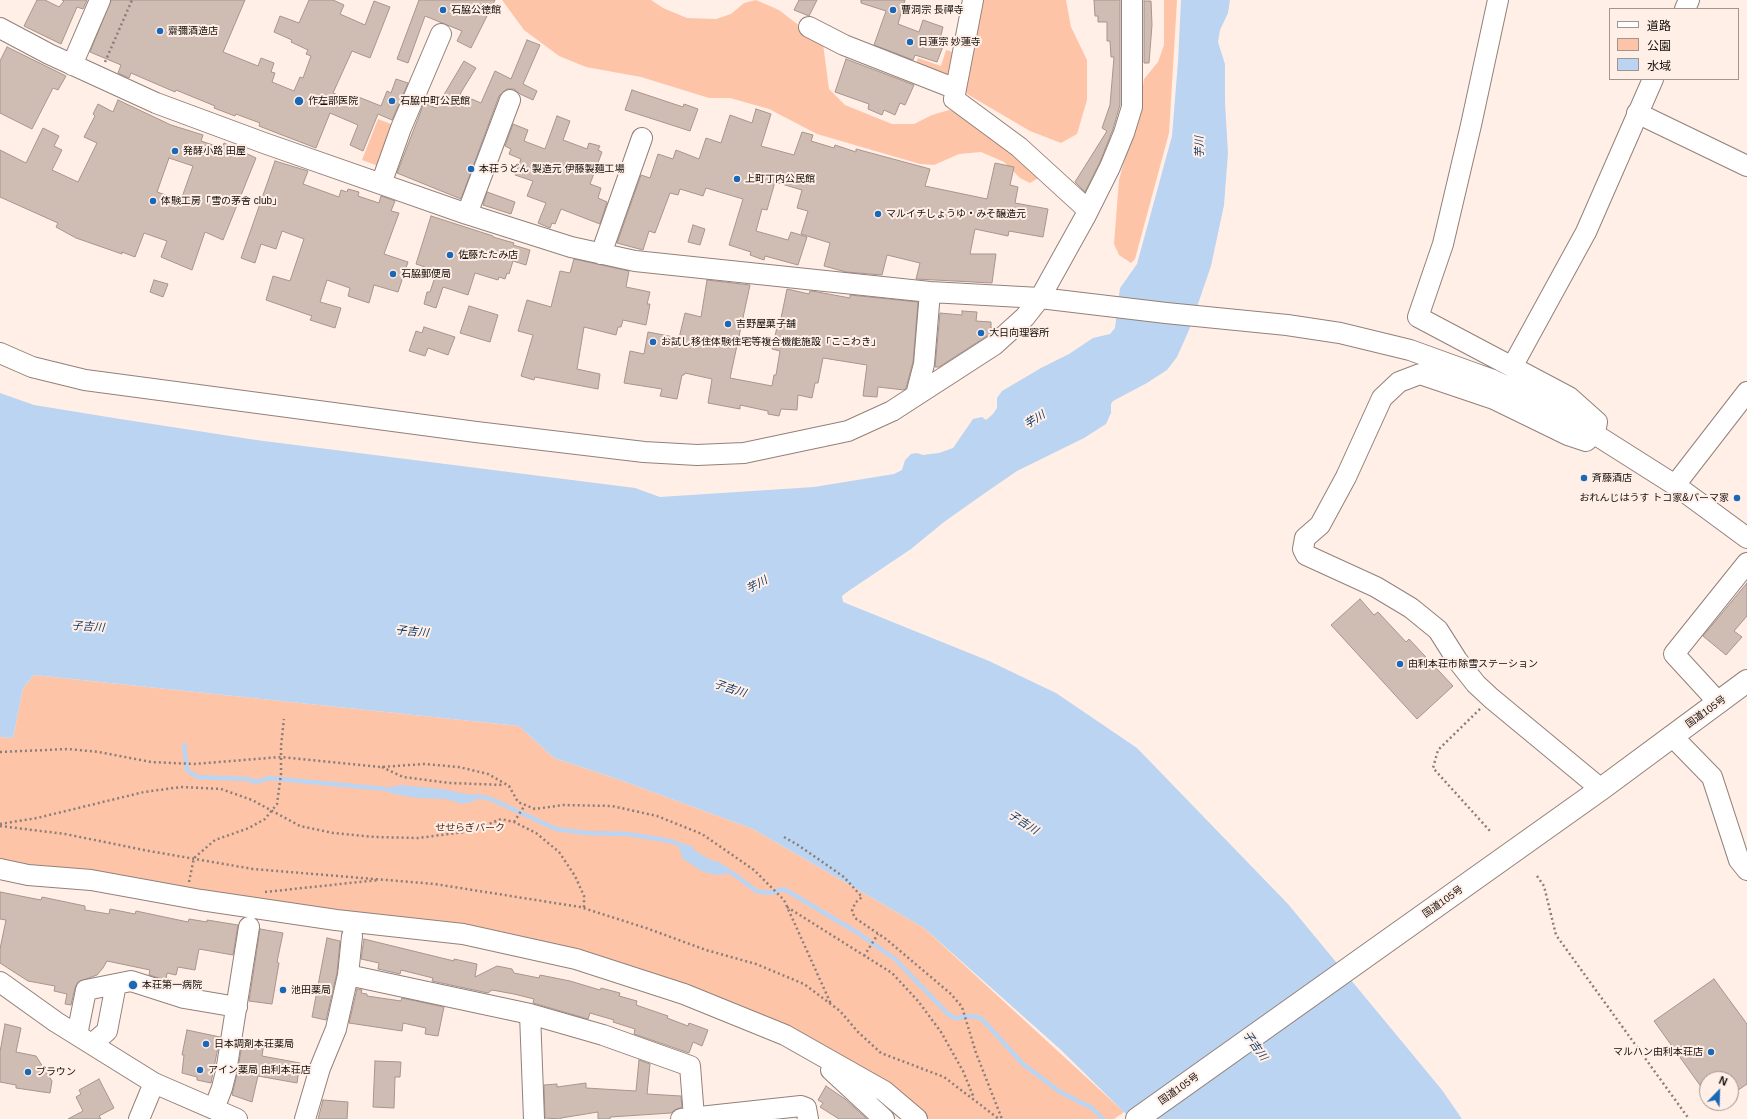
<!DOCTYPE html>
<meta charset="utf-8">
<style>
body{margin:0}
#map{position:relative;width:1747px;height:1119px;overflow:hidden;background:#ffefe7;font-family:Arial,"Noto Sans JP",sans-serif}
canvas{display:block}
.legend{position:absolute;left:1609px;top:8px;width:130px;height:72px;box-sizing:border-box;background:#ffefe7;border:1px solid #a1958f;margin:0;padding:5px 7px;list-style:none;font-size:12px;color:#130d0a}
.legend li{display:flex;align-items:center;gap:8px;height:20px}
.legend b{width:20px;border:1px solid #a1958f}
.north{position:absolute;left:1699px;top:1071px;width:40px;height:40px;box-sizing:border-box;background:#ffefe7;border:1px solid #a1958f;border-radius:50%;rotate:23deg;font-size:11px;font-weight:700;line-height:16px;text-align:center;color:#130d0a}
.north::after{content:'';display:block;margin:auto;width:14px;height:18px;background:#1968b7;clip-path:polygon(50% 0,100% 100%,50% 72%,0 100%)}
</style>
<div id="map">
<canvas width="1747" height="1119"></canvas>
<ul class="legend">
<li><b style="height:5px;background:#fff"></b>道路</li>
<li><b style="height:11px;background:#fec4a8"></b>公園</li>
<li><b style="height:11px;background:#bad4f2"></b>水域</li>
</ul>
<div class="north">N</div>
</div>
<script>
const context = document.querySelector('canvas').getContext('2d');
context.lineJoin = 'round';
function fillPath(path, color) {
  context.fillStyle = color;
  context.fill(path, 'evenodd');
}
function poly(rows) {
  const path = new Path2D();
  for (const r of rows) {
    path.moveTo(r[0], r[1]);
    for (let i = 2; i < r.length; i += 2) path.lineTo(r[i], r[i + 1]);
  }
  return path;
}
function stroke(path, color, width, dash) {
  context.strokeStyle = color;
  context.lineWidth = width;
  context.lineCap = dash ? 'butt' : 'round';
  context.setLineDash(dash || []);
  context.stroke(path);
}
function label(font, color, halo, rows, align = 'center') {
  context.font = font + ' Arial,"Noto Sans JP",sans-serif';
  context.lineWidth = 4;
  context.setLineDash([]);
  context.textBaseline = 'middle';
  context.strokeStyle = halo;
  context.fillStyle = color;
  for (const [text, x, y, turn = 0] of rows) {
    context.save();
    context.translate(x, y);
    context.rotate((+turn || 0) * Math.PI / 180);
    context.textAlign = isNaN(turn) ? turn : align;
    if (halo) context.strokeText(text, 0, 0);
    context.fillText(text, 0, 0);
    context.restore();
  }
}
const green = poly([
 [502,0,651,0,663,8,687,18,716,19,731,14,744,3,756,0,779,10,823,44,829,89,845,105,892,124,914,124,932,115,949,110,971,117,1040,177,1030,183,1020,178,1004,162,981,152,959,154,934,165,920,164,817,134,769,109,730,98,709,98,641,77,586,67,559,56,524,30],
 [976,0,1066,0,1071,27,1087,60,1087,100,1077,134,1061,143,1030,131,967,94,961,83],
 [1164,0,1177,0,1169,133,1135,259,1131,263,1119,255,1114,244,1119,180,1141,99,1144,79,1158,62,1164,45],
 [946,50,956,53,952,80,915,67,918,58,941,66],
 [378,119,396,126,381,167,362,160],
 [34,675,519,726,554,758,620,780,753,829,924,928,1124,1112,1114,1119,922,1119,801,1043,576,959,0,863,0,737,13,738,23,688]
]);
const water = poly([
 [1181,0,1230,0,1228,13,1220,30,1218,42,1225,64,1225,102,1228,153,1224,205,1211,266,1189,330,1177,357,1167,370,1147,383,1113,401,1111,404,1111,413,1106,424,1084,438,1017,471,985,493,944,522,911,549,847,592,842,596,843,602,989,661,1056,693,1137,748,1288,904,1442,1090,1462,1119,1131,1119,1061,1050,924,928,753,829,620,780,554,758,519,726,34,675,23,688,13,738,0,737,0,393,34,405,120,419,256,440,635,488,660,497,814,487,894,474,902,470,905,460,911,454,917,453,923,455,939,453,953,448,973,419,982,417,986,420,993,414,997,408,997,398,1002,391,1041,368,1069,354,1093,338,1110,334,1115,328,1120,288,1137,264,1172,136,1178,62],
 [401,785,442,789,477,796,476,801,462,804,446,799,417,798,394,794,380,789],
 [678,844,688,847,732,872,721,875,710,874,700,870,682,858]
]);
const stream = poly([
 [184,745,187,770,197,777,247,779,256,782,269,778,386,789],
 [471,797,477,796,491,799,556,829,586,833,628,834,670,841,692,849],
 [716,863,738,877,756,891,769,893,784,889,858,933,895,959,948,1014,955,1018,972,1016,981,1018,1023,1064,1060,1092,1092,1108,1103,1119]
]);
const building = poly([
 [37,0,45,0,59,7,64,1,62,0,87,0,83,9,77,7,61,44,24,26,37,0],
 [111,0,245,0,223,52,258,66,261,58,274,63,271,72,275,73,272,82,294,91,300,77,303,78,311,56,306,54,308,50,291,42,292,40,274,32,280,16,299,23,309,0,333,0,344,5,340,14,365,25,374,1,390,7,370,58,352,51,333,93,353,101,356,96,381,106,387,91,391,93,396,79,408,83,392,120,378,114,363,151,350,145,358,125,330,113,316,148,282,135,259,126,260,123,236,114,235,116,214,108,215,106,176,90,175,92,131,73,129,78,118,73,121,65,90,52,111,0],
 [419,0,495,0,471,48,457,41,462,31,425,16,408,63,397,59,419,0],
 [799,0,817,0,809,16,794,10,799,0],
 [861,0,905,0,898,24,919,32,923,20,943,27,940,39,945,41,937,62,915,55,913,60,874,45,886,11,861,3,861,0],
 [1094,0,1120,0,1120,105,1113,129,1100,162,1085,192,1075,182,1107,131,1102,128,1110,105,1114,57,1111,57,1110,41,1107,41,1107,22,1098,22,1098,16,1095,16,1094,0],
 [1144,1,1151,1,1152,25,1149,63,1144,63,1144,1],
 [527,40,540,45,523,84,537,91,533,100,520,94,514,89,507,89,499,96,461,199,397,173,424,103,436,108,464,61,476,68,460,94,481,103,495,71,511,79,527,40],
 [7,47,66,76,58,90,53,88,32,129,0,113,0,61,7,47],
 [846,59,914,85,905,105,900,103,895,115,884,110,882,115,868,109,869,104,835,92,846,59],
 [632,90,683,107,684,104,698,109,690,131,625,110,632,90],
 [118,100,171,125,203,135,201,141,222,148,224,143,256,158,223,240,205,232,192,270,161,257,167,241,144,233,135,257,122,252,122,254,76,238,56,227,58,223,0,197,0,150,26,163,43,128,59,136,54,146,62,150,52,170,78,182,97,143,84,137,95,116,93,114,98,104,113,112,118,100],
 [169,158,193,166,181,200,157,192,169,158],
 [756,109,771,114,761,146,794,155,802,132,813,135,811,141,834,148,835,145,856,152,856,149,930,169,925,186,987,199,995,163,1014,167,1010,185,1018,187,1015,203,1048,209,1043,237,1009,231,1008,236,975,229,970,254,996,254,992,283,916,279,920,263,887,255,882,275,846,272,824,266,830,243,801,234,808,211,797,208,802,190,775,182,767,210,762,209,756,231,788,240,791,232,807,237,798,265,765,256,764,260,750,255,751,252,729,245,743,199,706,188,703,196,680,189,678,195,670,193,655,233,649,231,643,250,617,243,641,175,650,178,658,154,673,159,676,150,699,159,706,138,721,143,730,115,752,123,756,109],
 [557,116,570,121,563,140,587,149,589,143,600,146,598,150,602,152,590,184,601,188,598,198,607,202,600,224,561,209,555,224,552,223,550,228,538,223,546,203,527,196,533,181,515,175,521,159,509,154,511,149,505,146,513,124,528,130,524,141,545,149,557,116],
 [275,161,308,171,303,184,339,197,341,190,347,192,348,189,359,192,358,196,379,203,381,196,395,201,391,211,399,213,384,254,408,262,398,292,374,285,369,303,348,296,350,288,327,280,320,302,341,308,335,328,310,320,312,316,266,300,273,276,290,281,304,239,282,231,276,249,261,244,255,263,241,258,275,161],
 [487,192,515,202,511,214,483,205,487,192],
 [431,216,493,236,493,237,514,243,513,245,530,250,526,265,513,261,509,274,507,273,505,279,499,277,498,280,475,273,468,295,443,287,436,308,424,304,427,292,430,292,437,271,416,264,431,216],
 [693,225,705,229,700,245,688,242,693,225],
 [574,259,629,271,626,287,650,292,647,304,650,304,646,325,623,320,621,327,618,327,616,335,584,327,577,369,600,374,598,389,535,377,534,380,521,376,533,335,518,331,527,300,551,307,560,271,570,273,574,259],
 [154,280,168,284,163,297,150,292,154,280],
 [707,280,750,285,730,378,772,386,774,375,776,375,780,351,772,349,778,323,780,323,787,289,809,294,810,291,812,291,850,298,850,295,918,302,913,362,906,388,904,390,878,387,877,397,863,396,867,365,823,358,818,383,815,383,812,398,798,395,797,410,781,409,779,416,768,414,768,411,740,405,740,409,708,403,712,379,685,373,684,375,682,375,677,399,660,396,662,389,624,383,630,351,644,354,648,332,679,338,685,313,701,317,707,280],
 [469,306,498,315,490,342,460,333,469,306],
 [962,311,977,312,976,321,991,322,991,328,995,329,987,336,939,367,935,367,940,313,962,315,962,311],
 [424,327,455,337,448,355,428,348,425,356,409,351,416,331,422,333,424,327],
 [1747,583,1747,616,1734,631,1742,637,1726,655,1703,636,1747,583],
 [1360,599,1374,615,1378,612,1406,642,1409,639,1453,686,1417,719,1331,625,1360,599],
 [0,892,41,900,42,897,85,906,85,910,109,914,110,909,135,914,136,911,188,922,189,919,207,922,207,920,238,925,233,955,199,949,195,970,178,967,176,975,167,973,166,980,149,975,150,970,107,961,103,968,97,975,78,982,75,988,71,1005,65,1004,67,994,54,991,55,986,28,981,0,963,0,949,6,920,0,919,0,892],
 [260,929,283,933,277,962,279,963,272,1004,249,1001,260,929],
 [327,938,340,941,337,973,326,1020,312,1017,327,938],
 [364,939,454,961,454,959,477,964,475,977,497,966,512,969,514,973,539,978,540,975,570,981,600,990,601,988,620,993,619,996,637,1001,636,1005,668,1016,667,1018,688,1026,689,1023,708,1030,702,1046,693,1042,689,1053,634,1034,635,1029,613,1022,614,1020,590,1013,588,1019,533,1003,534,999,514,994,492,990,488,993,432,981,433,978,401,970,400,974,378,969,379,963,361,959,364,939],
 [1714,979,1747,1024,1747,1084,1731,1095,1731,1079,1707,1079,1707,1095,1654,1021,1714,979],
 [357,989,362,990,361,993,367,994,367,996,401,1001,402,998,444,1007,438,1036,425,1034,426,1028,403,1023,402,1031,349,1023,357,989],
 [5,1024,21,1028,16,1052,36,1056,52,1081,50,1093,16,1088,16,1085,0,1082,0,1052,5,1024],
 [187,1030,220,1037,211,1083,197,1080,197,1077,182,1073,184,1055,182,1055,187,1030],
 [243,1039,264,1043,262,1056,300,1063,297,1083,258,1076,252,1102,232,1095,237,1074,243,1039],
 [639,1060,650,1064,647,1094,681,1096,682,1107,675,1110,671,1113,610,1117,610,1119,598,1119,598,1112,561,1118,561,1119,545,1118,544,1085,557,1084,557,1087,586,1083,586,1088,636,1091,639,1060],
 [375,1061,401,1062,400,1077,395,1077,394,1108,373,1107,375,1061],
 [99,1079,114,1108,99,1116,101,1119,68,1119,83,1111,76,1097,81,1094,79,1090,99,1079],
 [826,1086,845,1099,867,1119,839,1119,820,1107,823,1103,818,1100,826,1086],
 [323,1100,348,1102,347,1119,318,1119,323,1100]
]);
const path = poly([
 [105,62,132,0],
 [1480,709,1438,750,1433,768,1490,831],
 [0,752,68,749,99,752,151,762,194,764,281,757,381,767,424,764,459,767,488,774,509,786,518,802,535,809,563,805,612,806,657,816,702,834,754,870,784,900,831,1004],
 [382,767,403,777,450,783,504,785],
 [514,822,525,805],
 [0,824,37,818,144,792,181,787,221,789,252,800,300,826,333,833,375,837,418,838,472,831,501,819,514,822,536,833,559,852,575,876,584,896,584,908],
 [0,826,65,834,149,851,253,869,435,884,580,907,646,928,706,950,756,964,804,984,840,1011,858,1032,881,1053,944,1077,999,1119],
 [784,837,798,845,844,877,862,897,855,903,852,911,855,918,886,939,951,994,962,1007,976,1053,1002,1119],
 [1537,876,1544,886,1556,935,1689,1119],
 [189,882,194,858,215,840,249,828,265,819,277,804,281,774,281,746,284,719],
 [265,892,378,880],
 [787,907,892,973,918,1001,941,1032,963,1071,974,1098],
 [864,956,878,934]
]);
const minor = poly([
 [973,0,954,99,1019,147,1088,210],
 [1498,0,1471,125,1443,244,1418,317,1569,397,1597,422,1595,433,1586,441,1568,435,1494,399,1420,374,1399,382,1382,398,1346,477,1320,525,1305,538,1303,549,1306,555,1376,587,1411,608,1438,630,1457,660,1476,684,1491,698,1601,789],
 [1685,9,1689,0],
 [809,27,844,45,956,89],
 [0,28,49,54,156,103,264,143,467,214,571,247,635,261,930,292,1040,298,1166,313,1287,325,1340,333,1410,350,1493,380,1555,409,1675,485,1747,538],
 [72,65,100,0],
 [1637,113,1747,166],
 [381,184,401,128,441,34],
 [467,214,510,100],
 [601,254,642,138],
 [0,353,32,367,85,380,476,432,644,452,697,455,744,453,848,431,892,411,994,345,1025,317,1040,298,1085,217,1110,167,1124,133,1132,107,1132,0],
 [1512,367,1586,232,1653,79],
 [916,395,924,364,930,292],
 [1675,485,1747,392],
 [1719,703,1674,654,1747,563],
 [1672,736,1712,777,1739,860,1747,870],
 [0,869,28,875,91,880,201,900,336,920,463,934,576,959,684,994,785,1035,884,1091,917,1119],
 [348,975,530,1014,603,1035,690,1066,694,1117],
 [0,982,56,1022,154,1083,237,1119],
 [530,1014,534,1119],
 [77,1035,86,990,131,981,184,998,237,1007],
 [92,1044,107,1031,116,984],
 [831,1070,884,1119],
 [214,1109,222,1088,226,1072,249,927],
 [139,1119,154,1083],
 [305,1119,320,1068,336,1029,348,975,352,936],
 [681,1119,801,1106,806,1108,808,1119]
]);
const highway = poly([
 [1137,1119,1601,789,1747,681]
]);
const markers = [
 [443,10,4,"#1968b7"],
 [893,10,4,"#1968b7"],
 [160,31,4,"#1968b7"],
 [910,42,4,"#1968b7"],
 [299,101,5,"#1968b7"],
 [392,101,4,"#1968b7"],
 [175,151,4,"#1968b7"],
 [471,169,4,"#1968b7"],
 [737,179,4,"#1968b7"],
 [153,201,4,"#1968b7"],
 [878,214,4,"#1968b7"],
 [450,255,4,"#1968b7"],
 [393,274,4,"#1968b7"],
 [728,324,4,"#1968b7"],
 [981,333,4,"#1968b7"],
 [653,342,4,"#1968b7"],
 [1584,478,4,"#1968b7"],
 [1737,498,4,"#1968b7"],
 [1400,664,4,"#1968b7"],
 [133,985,5,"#1968b7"],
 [283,990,4,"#1968b7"],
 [206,1044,4,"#1968b7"],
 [1711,1052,4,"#1968b7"],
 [200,1070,4,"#1968b7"],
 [28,1072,4,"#1968b7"]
];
const poiNames = [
 ["石脇公徳館",451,10],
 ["曹洞宗 長禪寺",901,10],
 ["齋彌酒造店",168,31],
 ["日蓮宗 妙蓮寺",918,42],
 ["作左部医院",308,101],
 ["石脇中町公民館",400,101],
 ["発酵小路 田屋",183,151],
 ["本荘うどん 製造元 伊藤製麺工場",479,169],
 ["上町丁内公民館",745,179],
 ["体験工房「雪の茅舎 club」",161,201],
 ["マルイチしょうゆ・みそ醸造元",886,214],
 ["佐藤たたみ店",458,255],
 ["石脇郵便局",401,274],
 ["吉野屋菓子舗",736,324],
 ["大日向理容所",989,333],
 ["お試し移住体験住宅等複合機能施設「ここわき」",661,342],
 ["斉藤酒店",1592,478],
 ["おれんじはうす トコ家&パーマ家",1729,498,"right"],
 ["由利本荘市除雪ステーション",1408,664],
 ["本荘第一病院",142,985],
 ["池田薬局",291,990],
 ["日本調剤本荘薬局",214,1044],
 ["マルハン由利本荘店",1703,1052,"right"],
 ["アイン薬局 由利本荘店",208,1070],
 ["ブラウン",36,1072]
];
const streetNames = [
 ["国道105号",1706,712,-36],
 ["国道105号",1443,902,-35],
 ["国道105号",1179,1089,-35]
];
const parkNames = [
 ["せせらぎパーク",470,828]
];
const waterNames = [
 ["芋川",1200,147,-91],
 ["芋川",1035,420,-32],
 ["芋川",757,585,-29],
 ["子吉川",88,627,4],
 ["子吉川",412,632,6],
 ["子吉川",730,689,18],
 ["子吉川",1023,823,33],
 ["子吉川",1255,1046,55]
];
fillPath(green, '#fec4a8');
fillPath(water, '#bad4f2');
stroke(stream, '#bad4f2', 4.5);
fillPath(building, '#cfbcb3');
stroke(building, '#a8958d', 1);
stroke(minor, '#938179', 22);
stroke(highway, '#938179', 24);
stroke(path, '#897e79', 2.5, [2, 3]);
stroke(minor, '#fff', 20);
stroke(highway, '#fff', 22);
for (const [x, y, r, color] of markers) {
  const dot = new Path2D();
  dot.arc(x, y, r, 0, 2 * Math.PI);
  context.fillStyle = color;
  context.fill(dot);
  stroke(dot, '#ffefe7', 1.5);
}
label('10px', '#130d0a', '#ffefe7', poiNames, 'left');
label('10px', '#130d0a', '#ffefe7', streetNames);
label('10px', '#4d2815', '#ffefe7', parkNames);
label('italic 11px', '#0f3c6b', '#ffefe7', waterNames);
</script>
